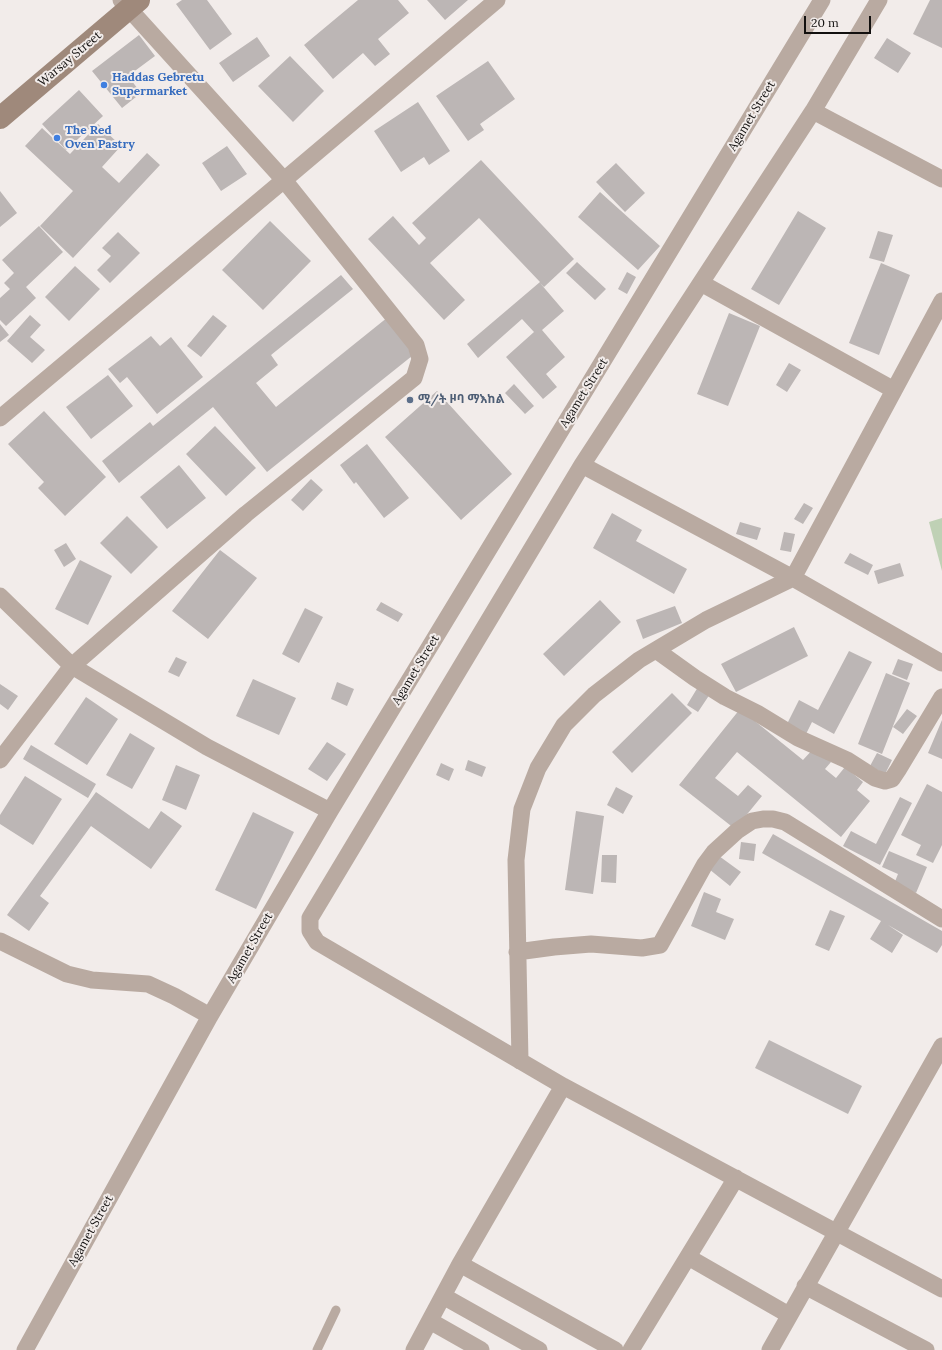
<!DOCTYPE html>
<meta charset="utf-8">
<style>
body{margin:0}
#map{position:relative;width:942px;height:1350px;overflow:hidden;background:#f2ecea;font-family:Lora,serif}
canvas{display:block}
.scale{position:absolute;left:804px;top:16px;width:67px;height:18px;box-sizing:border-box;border:2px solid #12100f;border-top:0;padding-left:5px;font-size:12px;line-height:14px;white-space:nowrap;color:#12100f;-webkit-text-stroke:3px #f2ecea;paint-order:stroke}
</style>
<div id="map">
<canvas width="942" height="1350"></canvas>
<div class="scale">20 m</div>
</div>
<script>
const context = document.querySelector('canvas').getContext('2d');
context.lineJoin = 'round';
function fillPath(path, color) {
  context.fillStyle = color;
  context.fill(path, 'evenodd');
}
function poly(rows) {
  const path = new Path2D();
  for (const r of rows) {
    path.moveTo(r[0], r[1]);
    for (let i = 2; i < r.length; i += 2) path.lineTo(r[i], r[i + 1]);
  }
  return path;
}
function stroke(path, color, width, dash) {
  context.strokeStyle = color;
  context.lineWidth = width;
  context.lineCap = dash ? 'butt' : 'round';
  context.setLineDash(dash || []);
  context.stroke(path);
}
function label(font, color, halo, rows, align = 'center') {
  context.font = font + ' Lora,"Noto Sans Ethiopic",serif';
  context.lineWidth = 4;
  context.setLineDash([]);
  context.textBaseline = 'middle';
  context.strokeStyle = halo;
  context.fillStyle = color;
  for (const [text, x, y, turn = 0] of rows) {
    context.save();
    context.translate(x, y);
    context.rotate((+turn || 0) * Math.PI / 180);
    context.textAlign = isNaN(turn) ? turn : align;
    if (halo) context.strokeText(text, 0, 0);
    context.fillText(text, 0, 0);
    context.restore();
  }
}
const green = poly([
 [942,518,942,571,929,522]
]);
const building = poly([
 [182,0,207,0,232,34,210,50,176,4],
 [358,0,398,0,409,13,378,39,390,54,375,66,363,53,333,79,304,45],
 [427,0,468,0,445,20],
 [930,0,942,0,942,48,913,34],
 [139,35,155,56,128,76,141,93,122,108,92,71],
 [257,37,270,56,233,82,219,63],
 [887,38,911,53,898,73,874,58],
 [290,56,324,91,293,122,258,86],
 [488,61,515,99,480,124,484,130,468,141,436,96],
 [79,90,103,116,66,150,42,124],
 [418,102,450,151,429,165,424,157,401,172,374,131],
 [98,124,121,146,102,167,119,183,147,153,160,165,73,258,40,226,73,191,25,146,42,128,70,154],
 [227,146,247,174,221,191,202,163],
 [481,160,574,259,544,287,540,283,564,311,542,330,565,357,546,374,557,387,543,399,506,357,534,332,522,319,478,358,467,344,540,282,479,218,430,263,465,300,444,320,368,239,393,216,419,245,426,238,412,223],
 [616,163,645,193,625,212,596,182],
 [0,191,17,213,0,227],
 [600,192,660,246,638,270,578,217],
 [798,211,826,228,779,305,751,289],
 [270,221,311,261,263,310,222,270],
 [39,226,63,252,26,287,36,298,6,326,0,320,0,298,10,289,4,283,14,273,2,260],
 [878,231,893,235,884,262,869,258],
 [118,232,140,253,110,283,97,270,111,256,102,248],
 [577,262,606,289,595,300,566,273],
 [881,263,910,275,879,355,849,343],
 [75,266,100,289,69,321,45,297],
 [627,272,636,277,627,294,618,289],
 [341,275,353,289,271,355,278,365,256,383,276,407,388,317,417,352,267,472,213,407,119,483,102,461,150,422,153,426],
 [729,313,760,326,728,406,697,394],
 [30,315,41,325,30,337,45,350,32,363,7,341],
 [213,315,227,326,201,357,187,346],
 [0,324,9,335,0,342],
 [151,336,160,346,171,337,203,377,157,414,127,377,120,383,108,369],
 [789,363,801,370,787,392,776,385],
 [108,375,133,406,91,439,66,407],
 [514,384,534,406,525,414,505,393],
 [437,391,512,474,461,520,385,437],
 [44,411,106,477,65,516,38,488,44,482,8,444],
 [215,426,256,468,226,496,186,454],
 [367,444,409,498,384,518,356,482,354,484,340,465],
 [179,465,206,498,167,529,140,497],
 [311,479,323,490,303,511,291,500],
 [804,503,813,508,803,524,794,519],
 [612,513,642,530,636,541,687,569,674,594,593,548],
 [127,516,158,547,131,574,100,543],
 [740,522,761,528,757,540,736,534],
 [784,532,795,534,791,552,780,550],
 [66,543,76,559,64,567,54,550],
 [220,550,257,578,208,639,172,611],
 [850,553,873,565,868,575,844,563],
 [80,560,112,576,88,625,55,609],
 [900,563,904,576,878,584,874,571],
 [600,600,621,622,564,676,543,654],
 [381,602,403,614,398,622,376,610],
 [675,606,682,623,643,639,636,620],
 [305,608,323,617,299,663,282,654],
 [794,627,808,656,736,692,721,664],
 [849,651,872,662,834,734,812,722,805,736,786,726,799,700,818,710],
 [176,657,187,662,179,677,168,672],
 [898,659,913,664,907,680,892,674],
 [886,673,910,683,882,754,858,744],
 [253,679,296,698,279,735,236,716],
 [337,682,354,689,347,706,331,699],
 [0,684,18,696,8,710,0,704],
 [698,687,710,694,698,712,687,705],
 [672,693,692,713,632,773,612,752],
 [86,697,118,719,87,765,54,744],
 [740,709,803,760,814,748,831,762,825,769,836,778,845,767,863,782,857,790,870,801,841,837,737,752,715,778,738,796,748,785,762,796,735,829,679,785],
 [907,709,917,716,903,734,893,727],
 [942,720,942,759,928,753],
 [130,733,155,748,132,789,106,775],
 [327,742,346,754,327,781,308,769],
 [31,745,96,784,88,798,23,759],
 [877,753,892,760,885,774,870,766],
 [468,760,486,767,482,777,465,770],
 [441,763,454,769,449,781,436,775],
 [176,765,200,775,186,810,162,800],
 [25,776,62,799,33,845,0,824,0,815],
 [927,784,942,792,942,845,933,863,916,855,921,845,901,835],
 [616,787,633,796,623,814,607,805],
 [96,792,149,829,161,811,182,826,151,869,91,826,40,896,49,903,29,931,7,915],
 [900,797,912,803,880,865,843,846,851,831,876,844],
 [576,811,604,816,593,894,565,890],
 [253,812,294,832,256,909,215,890],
 [773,834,942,931,942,945,937,953,888,925,903,935,892,953,870,939,881,921,762,853],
 [741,842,756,844,754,861,739,859],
 [889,851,927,867,916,893,894,884,898,874,882,867],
 [602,855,617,855,616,883,601,882],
 [719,856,741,872,730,886,709,869],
 [704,892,721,899,716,912,734,919,725,940,691,926],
 [830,910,845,916,829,951,815,945],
 [769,1040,862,1086,848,1114,755,1068]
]);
const lane = poly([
 [317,1350,336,1310]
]);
const street = poly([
 [813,111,879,0],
 [942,179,813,111,582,465,793,578,942,663],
 [701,283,894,390],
 [0,418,284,180,497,0],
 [582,465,310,918,310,931,317,942,563,1086,942,1289],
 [0,596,72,666,207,747,330,811],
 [656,650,695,678,725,697,757,713,798,738,847,760,875,778,885,781,892,779,898,770,942,697],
 [0,760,72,666,246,514,414,378,420,359,416,345,284,180,121,0],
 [0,941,67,974,92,980,148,984,174,996,210,1016],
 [517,952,554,947,591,944,642,948,660,945,705,864,714,852,737,831,752,821,763,819,773,819,785,822,942,919],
 [520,1061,516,860,522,809,538,768,564,725,594,695,639,660,706,620,793,578,942,301],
 [688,1257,789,1315],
 [460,1264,615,1350],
 [805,1286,926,1350],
 [443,1296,539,1350],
 [430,1321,481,1350],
 [25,1350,210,1016,330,811,822,0],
 [414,1350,460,1264,563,1086],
 [631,1350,736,1178],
 [770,1350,942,1046]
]);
const secondary = poly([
 [0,118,139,0]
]);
const markers = [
 [104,85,4,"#3f7fe0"],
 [57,138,4,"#3f7fe0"],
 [410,400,4,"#5c6f8a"]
];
const streetNames = [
 ["Warsay Street",70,59,-40],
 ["Agamet Street",752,116,-59],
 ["Agamet Street",584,393,-58],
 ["Agamet Street",416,670,-59],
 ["Agamet Street",250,948,-60],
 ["Agamet Street",91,1231,-61]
];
const shopNames = [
 ["Haddas Gebretu",112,78],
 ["Supermarket",112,92],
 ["The Red",65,131],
 ["Oven Pastry",65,145]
];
const serviceNames = [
 ["ሚ/ት ዞባ ማእከል",418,400]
];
fillPath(green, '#bfd1b5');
fillPath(building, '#bcb6b5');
stroke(lane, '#b9aaa1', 9);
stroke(street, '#b9aaa1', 17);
stroke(secondary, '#9f897b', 22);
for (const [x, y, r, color] of markers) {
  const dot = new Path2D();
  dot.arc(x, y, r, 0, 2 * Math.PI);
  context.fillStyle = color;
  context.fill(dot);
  stroke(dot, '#f2ecea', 1.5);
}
label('12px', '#12100f', '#f2ecea', streetNames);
label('bold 12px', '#366cbe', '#f2ecea', shopNames, 'left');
label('bold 12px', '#4e5e75', '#f2ecea', serviceNames, 'left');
</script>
